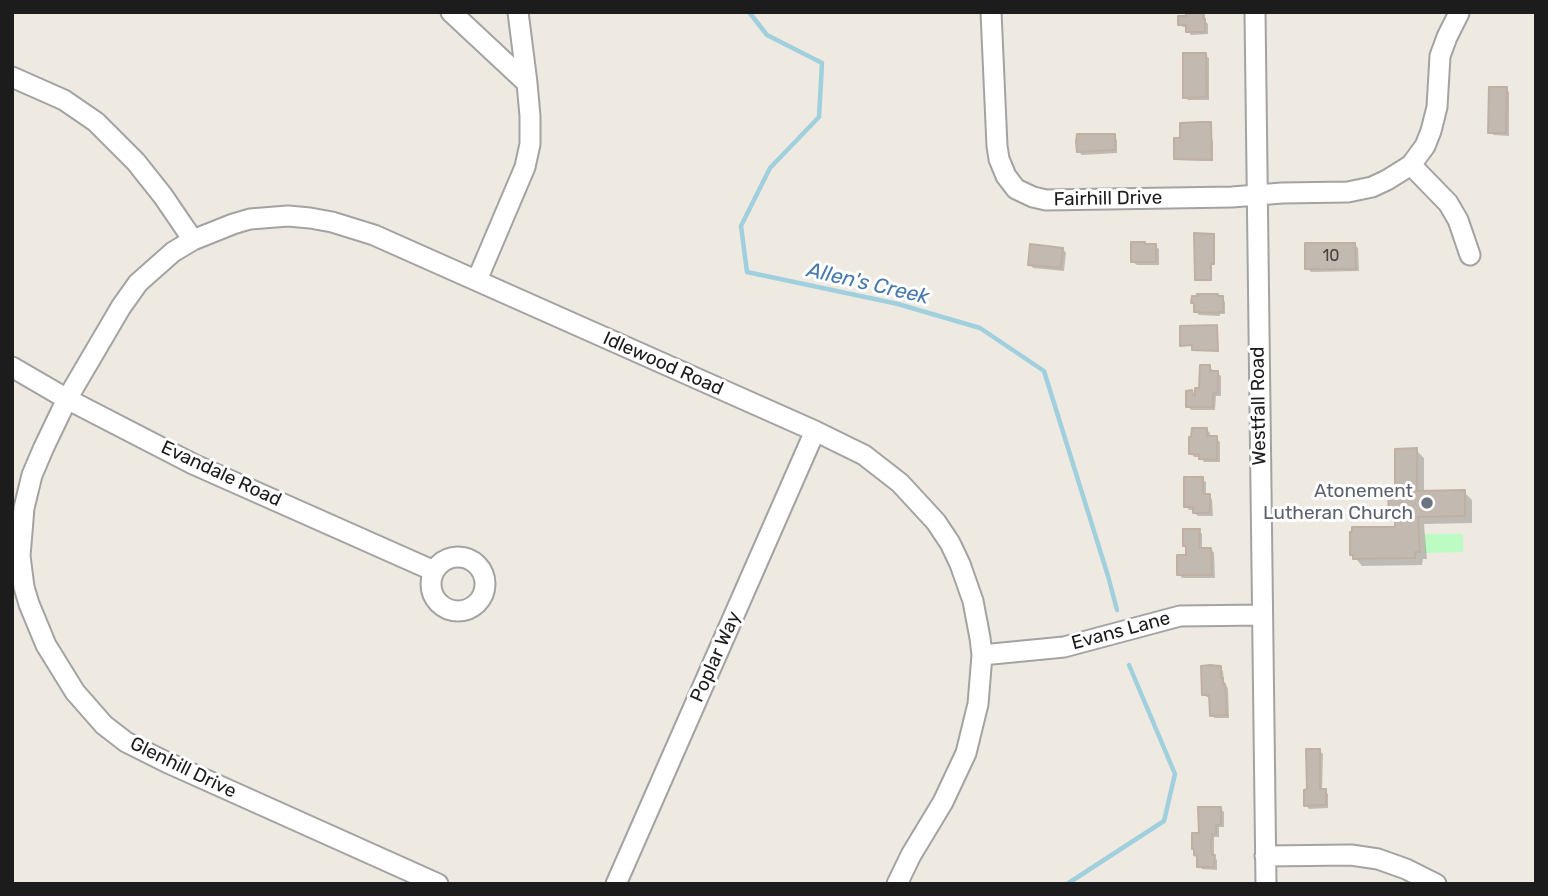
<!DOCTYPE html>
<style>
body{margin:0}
#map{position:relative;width:1548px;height:896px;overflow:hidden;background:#eeeae1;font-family:Rubik,sans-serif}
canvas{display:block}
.frame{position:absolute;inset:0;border:14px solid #1c1c1c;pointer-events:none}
</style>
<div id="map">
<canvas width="1548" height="896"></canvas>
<div class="frame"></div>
</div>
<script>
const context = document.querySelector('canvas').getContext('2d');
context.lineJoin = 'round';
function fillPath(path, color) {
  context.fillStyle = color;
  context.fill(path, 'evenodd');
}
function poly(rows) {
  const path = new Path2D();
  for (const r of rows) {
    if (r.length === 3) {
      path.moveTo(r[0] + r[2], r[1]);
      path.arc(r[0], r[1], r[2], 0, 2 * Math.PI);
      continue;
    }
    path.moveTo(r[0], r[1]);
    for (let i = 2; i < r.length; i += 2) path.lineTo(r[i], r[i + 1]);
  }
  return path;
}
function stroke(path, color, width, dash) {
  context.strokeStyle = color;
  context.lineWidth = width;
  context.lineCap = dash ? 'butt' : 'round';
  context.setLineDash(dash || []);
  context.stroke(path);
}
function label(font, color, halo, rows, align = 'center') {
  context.font = font + ' Rubik,sans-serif';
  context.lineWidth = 6;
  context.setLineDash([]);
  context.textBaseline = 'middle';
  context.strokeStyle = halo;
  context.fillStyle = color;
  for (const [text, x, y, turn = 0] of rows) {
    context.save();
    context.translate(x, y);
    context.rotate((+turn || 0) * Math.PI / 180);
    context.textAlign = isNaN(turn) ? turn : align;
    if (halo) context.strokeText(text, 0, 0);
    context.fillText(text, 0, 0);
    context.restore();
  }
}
const park = poly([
 [1425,534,1463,534,1463,552,1425,553]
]);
const shadow = poly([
 [1188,12,1203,12,1205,14,1205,21,1208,24,1208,34,1191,35,1188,31,1188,27,1183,27,1180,24,1188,18],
 [1205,55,1209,58,1209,100,1188,100,1185,97],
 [1506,89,1509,92,1509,136,1494,135,1490,132],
 [1210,123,1211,139,1213,141,1213,161,1177,160,1176,159],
 [1114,136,1117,140,1117,153,1082,155,1078,151],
 [1214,235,1215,265,1212,265,1212,280,1198,280,1197,279],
 [1144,243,1147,246,1155,246,1159,249,1159,265,1137,265,1133,262],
 [1355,245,1358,248,1359,271,1311,272,1307,268],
 [1063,249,1066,253,1064,271,1033,268,1030,264],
 [1222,298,1225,302,1225,314,1220,314,1220,316,1199,315,1196,311,1195,305,1193,303],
 [1209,367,1213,370,1213,373,1217,373,1221,376,1221,396,1216,396,1215,410,1191,410,1188,406,1192,392,1197,397],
 [1207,430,1210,433,1210,438,1216,438,1220,442,1220,462,1204,462,1201,457,1194,457,1191,453],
 [1416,450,1424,458,1424,492,1464,492,1472,500,1472,523,1424,524,1427,559,1423,559,1422,565,1362,566,1352,554,1397,529,1397,524,1390,517,1396,492],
 [1202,479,1206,482,1206,495,1209,496,1212,499,1213,516,1198,516,1194,513,1195,510,1189,510,1186,506],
 [1199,531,1202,534,1202,550,1211,549,1214,553,1215,578,1182,578,1179,574],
 [1220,668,1223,671,1224,681,1228,689,1229,718,1215,718,1211,715,1211,697,1207,697,1203,694],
 [1320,751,1323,754,1322,791,1325,791,1328,794,1328,808,1309,809,1306,805],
 [1221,809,1224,812,1224,827,1219,827,1219,837,1214,837,1214,857,1217,860,1217,870,1202,869,1198,866,1201,835]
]);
const stream = poly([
 [749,12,767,35,822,63,819,117,770,168,741,226,747,272,898,304,980,328,1044,371,1108,576,1117,610],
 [1067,884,1164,821,1175,774,1129,665]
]);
const building = poly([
 [1186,12,1203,12,1203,19,1205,19,1205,32,1186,32,1186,25,1178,25,1178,16,1186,16,1186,12],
 [1183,53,1206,53,1207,97,1183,98,1183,53],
 [1489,87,1507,87,1506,133,1488,133,1489,87],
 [1201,122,1211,122,1212,160,1174,159,1174,138,1180,138,1180,123,1201,122],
 [1077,134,1115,134,1115,150,1077,152,1076,142,1077,134],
 [1194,233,1214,234,1214,264,1211,264,1211,280,1195,280,1194,233],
 [1131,242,1145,242,1145,244,1156,244,1156,262,1131,262,1131,242],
 [1305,243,1355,243,1356,269,1305,269,1305,243],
 [1030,244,1063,248,1061,268,1028,265,1030,244],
 [1197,294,1218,294,1218,296,1223,296,1223,312,1218,312,1218,313,1194,312,1194,303,1191,303,1192,296,1198,296,1197,294],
 [1217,325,1218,351,1192,350,1192,345,1180,346,1180,326,1217,325],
 [1200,365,1210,365,1210,371,1218,371,1218,393,1213,393,1213,407,1186,407,1186,391,1192,390,1193,395,1195,395,1195,388,1199,388,1200,365],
 [1192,428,1207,428,1207,436,1217,436,1217,460,1199,459,1199,454,1189,454,1189,437,1191,437,1192,428],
 [1417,448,1417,491,1465,490,1465,516,1418,517,1420,552,1415,552,1415,558,1353,559,1353,555,1350,555,1350,532,1352,532,1352,527,1395,527,1395,517,1389,518,1388,491,1395,490,1395,449,1417,448],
 [1184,477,1203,477,1203,494,1210,494,1210,513,1193,513,1193,507,1184,507,1184,477],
 [1183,529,1200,529,1199,548,1211,548,1212,575,1177,575,1177,555,1186,555,1186,546,1183,546,1183,529],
 [1210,665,1221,666,1221,678,1223,678,1223,684,1225,684,1227,715,1210,716,1209,695,1202,695,1201,666,1210,665],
 [1306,749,1320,749,1320,789,1326,789,1326,805,1304,806,1304,790,1307,789,1306,749],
 [1198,807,1221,807,1221,825,1216,825,1216,834,1212,834,1211,848,1212,855,1215,855,1214,867,1197,867,1197,856,1194,855,1194,849,1192,849,1192,833,1199,833,1198,807]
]);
const minor = poly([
 [451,12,527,83,518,12],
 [991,12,997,146,999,159,1006,176,1016,189,1033,197,1046,200,1232,197,1282,193,1348,192,1372,187,1387,180,1411,165,1425,146,1431,131,1437,107,1440,56,1447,37,1459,13],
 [1255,12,1266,884],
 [12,77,64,100,96,122,136,162,163,196,193,240],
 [1411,165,1448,203,1458,220,1470,255],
 [477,280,525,167,530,144,530,116,527,83],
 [12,367,67,399,193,464,434,571],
 [458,584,27],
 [982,655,1064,647,1180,616,1262,615],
 [1265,856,1351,855,1378,859,1406,869,1436,884],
 [438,884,166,762,126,742,104,725,75,692,46,645,29,604,24,587,20,556,24,508,32,475,44,447,67,399,121,307,138,283,173,252,193,240,233,224,250,219,288,216,310,218,332,222,374,235,815,431,864,455,900,483,936,522,950,543,960,564,973,601,980,638,982,655,978,704,966,753,943,802,911,855,897,884],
 [616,884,815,431]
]);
const markers = [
 [1427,503,7,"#6b7280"]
];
const numberNames = [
 ["10",1331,256]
];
const streetNames = [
 ["Fairhill Drive",1108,199,-1],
 ["Idlewood Road",663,364,24],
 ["Westfall Road",1259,406,-91],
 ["Evandale Road",221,474,25],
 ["Evans Lane",1121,631,-15],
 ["Poplar Way",716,657,-66],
 ["Glenhill Drive",183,768,26]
];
const worshipNames = [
 ["Atonement",1413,492],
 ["Lutheran Church",1413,514]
];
const waterNames = [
 ["Allen's Creek",868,284,13]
];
fillPath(park, '#bcfbc2');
fillPath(shadow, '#0003');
stroke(stream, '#a0cfdd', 4.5);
fillPath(building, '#c2b9b1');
stroke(building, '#c0b0a4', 2);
stroke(minor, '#a3a3a3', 23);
stroke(minor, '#fff', 19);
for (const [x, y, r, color] of markers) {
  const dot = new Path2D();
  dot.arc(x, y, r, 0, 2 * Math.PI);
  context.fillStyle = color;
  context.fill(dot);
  stroke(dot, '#fff', 2.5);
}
label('16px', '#464341', null, numberNames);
label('19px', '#1c1c1c', '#fff', streetNames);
label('19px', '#5b616d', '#fff', worshipNames, 'right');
label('italic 21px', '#4679ae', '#fff', waterNames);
</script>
